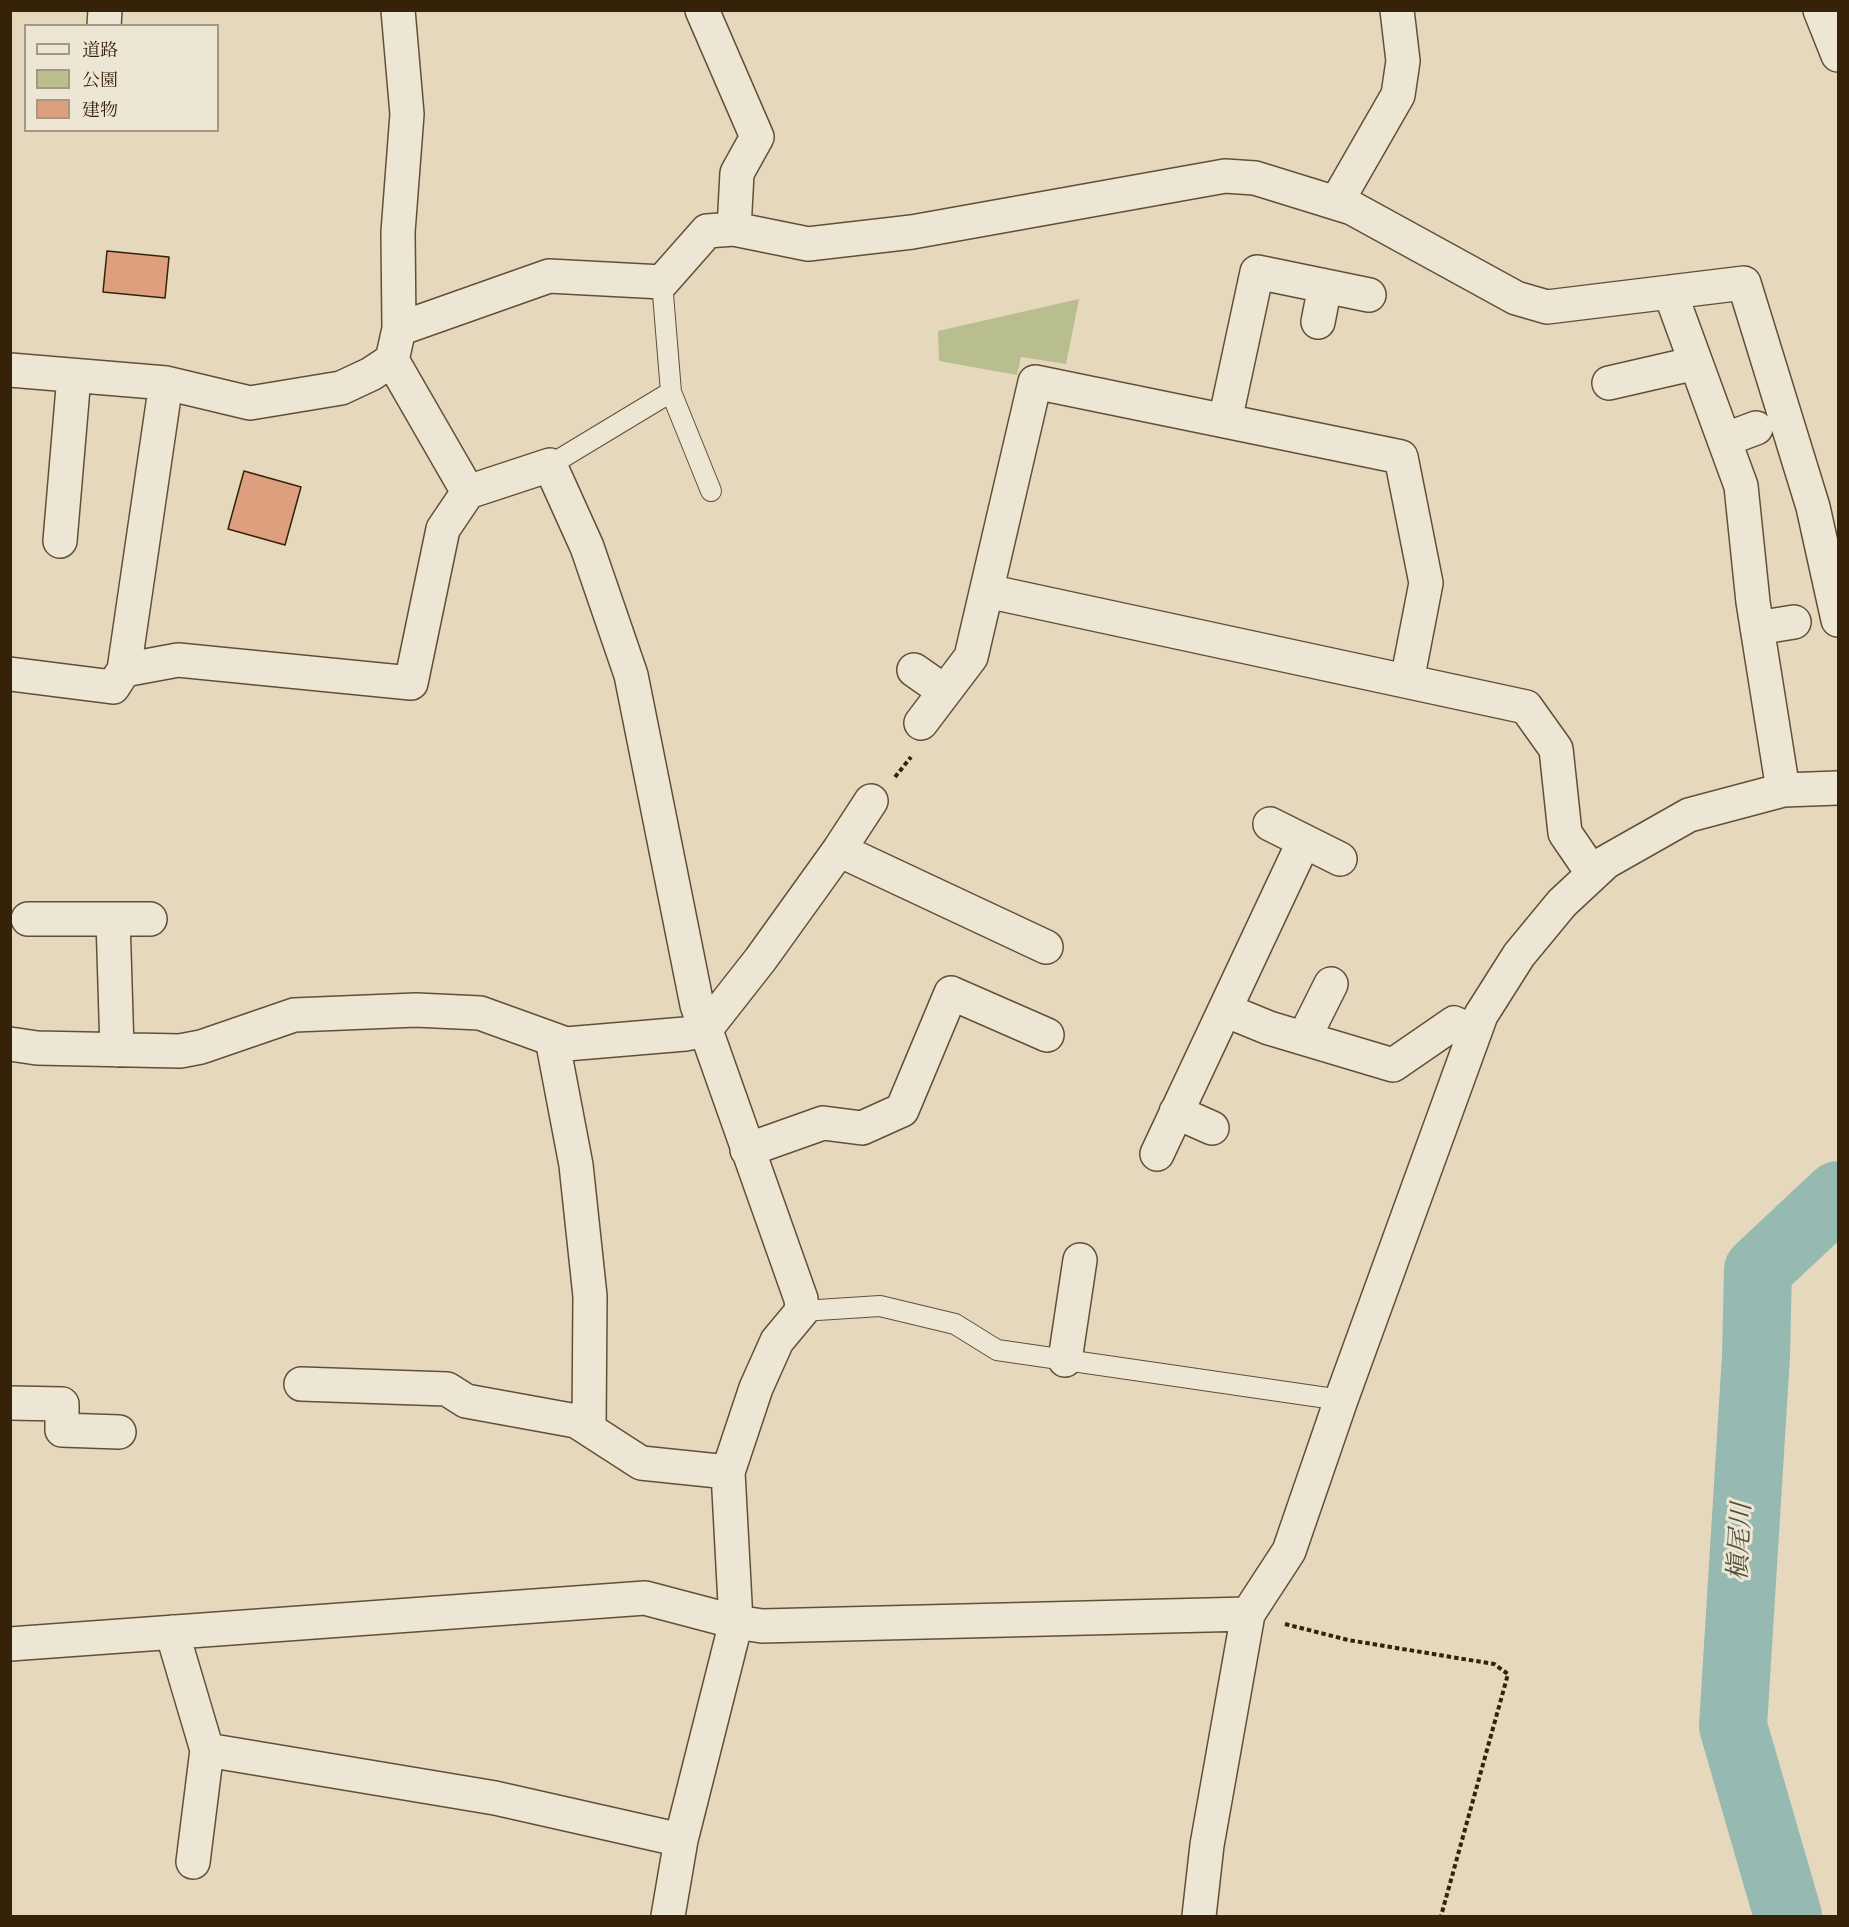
<!DOCTYPE html>
<meta charset="utf-8">
<style>
body{margin:0}
#map{position:relative;width:1849px;height:1927px;overflow:hidden;background:#e5d8bd;font-family:Vollkorn,"Noto Serif JP",serif}
canvas{display:block}
.frame{position:absolute;inset:0;border:12px solid #362208;pointer-events:none}
.legend{position:absolute;left:24px;top:24px;width:195px;height:108px;box-sizing:border-box;background:#eee6d4;border:2px solid #a49882;margin:0;padding:8px 10px;list-style:none;font-size:18px;color:#362208}
.legend li{display:flex;align-items:center;gap:12px;height:30px}
.legend b{width:30px;border:2px solid #a49882}
</style>
<div id="map">
<canvas width="1849" height="1927"></canvas>
<div class="frame"></div>
<ul class="legend">
<li><b style="height:8px;background:#eee6d4"></b>道路</li>
<li><b style="height:16px;background:#b8be8e"></b>公園</li>
<li><b style="height:16px;background:#de9f7e"></b>建物</li>
</ul>
</div>
<script>
const context = document.querySelector('canvas').getContext('2d');
context.lineJoin = 'round';
function fillPath(path, color) {
  context.fillStyle = color;
  context.fill(path, 'evenodd');
}
function poly(rows) {
  const path = new Path2D();
  for (const r of rows) {
    path.moveTo(r[0], r[1]);
    for (let i = 2; i < r.length; i += 2) path.lineTo(r[i], r[i + 1]);
  }
  return path;
}
function stroke(path, color, width, dash) {
  context.strokeStyle = color;
  context.lineWidth = width;
  context.lineCap = dash ? 'butt' : 'round';
  context.setLineDash(dash || []);
  context.stroke(path);
}
function label(font, color, halo, rows, align = 'center') {
  context.font = font + ' Vollkorn,"Noto Serif JP",serif';
  context.lineWidth = 6;
  context.setLineDash([]);
  context.textBaseline = 'middle';
  context.strokeStyle = halo;
  context.fillStyle = color;
  for (const [text, x, y, turn = 0] of rows) {
    context.save();
    context.translate(x, y);
    context.rotate((+turn || 0) * Math.PI / 180);
    context.textAlign = isNaN(turn) ? turn : align;
    if (halo) context.strokeText(text, 0, 0);
    context.fillText(text, 0, 0);
    context.restore();
  }
}
const green = poly([
 [1079,299,1066,364,1021,357,1017,375,939,361,938,331]
]);
const river = poly([
 [1788,1916,1733,1726,1756,1356,1758,1270,1838,1195]
]);
const building = poly([
 [107,251,169,257,165,298,103,292,107,251],
 [244,471,301,487,285,545,228,529,244,471]
]);
const path = poly([
 [895,777,911,757],
 [1285,1624,1348,1640,1494,1664,1508,1674,1441,1916]
]);
const service = poly([
 [662,282,671,392,711,491],
 [550,465,671,392],
 [802,1311,880,1306,955,1324,997,1350,1341,1400]
]);
const minor = poly([
 [398,10,407,114,398,232,399,329,392,360,468,492],
 [702,10,757,137,737,173,734,229],
 [1820,10,1838,55],
 [104,26,105,10],
 [1336,203,1398,95,1403,61,1397,10],
 [1670,292,1741,486,1753,602,1783,790],
 [1318,322,1325,286],
 [399,329,549,276,662,282,707,231,734,229,808,244,912,232,1225,176,1255,178,1352,208,1516,298,1547,307,1744,283,1813,507,1838,620],
 [10,370,166,383,250,403,341,388,371,374,392,360],
 [166,383,124,670,178,660,411,683,443,529,468,492,550,465,587,547,631,675,697,1005,801,1299,802,1311,777,1341,756,1388,728,1472,736,1622,681,1840,668,1916],
 [1609,383,1696,363],
 [1225,421,1257,272,1369,295],
 [1724,440,1756,428],
 [60,541,74,376],
 [987,591,1526,707,1556,749,1565,833,1593,874],
 [1757,628,1794,622],
 [914,670,944,691],
 [10,674,113,687,124,670],
 [921,723,971,657,1035,382,1401,457,1426,583,1407,681],
 [1270,824,1340,859],
 [839,850,1046,947],
 [28,919,150,919],
 [113,919,117,1050],
 [1225,1010,1269,1028,1393,1065,1454,1023,1475,1032],
 [1304,1038,1331,984],
 [552,1039,576,1165,590,1296,589,1429],
 [10,1044,37,1048,180,1051,201,1047,294,1015,416,1010,480,1013,566,1044,685,1034,705,1030,760,960,839,850,871,801],
 [1176,1112,1212,1128],
 [747,1150,823,1123,862,1128,902,1110,951,993,1047,1035],
 [1157,1154,1304,841],
 [1065,1360,1080,1260],
 [301,1384,447,1389,466,1401,576,1421,641,1463,728,1472],
 [10,1403,62,1404,62,1430,119,1432],
 [172,1632,207,1750,193,1862],
 [10,1644,645,1598,736,1622,762,1626,1248,1614,1289,1551,1341,1400,1481,1015,1519,955,1562,903,1606,862,1689,815,1783,790,1838,788],
 [207,1750,495,1798,681,1840],
 [1199,1916,1207,1845,1248,1614]
]);
const waterNames = [
 ["槇尾川",1743,1542,-87]
];
fillPath(green, '#b8be8e');
stroke(river, '#96bab2', 68);
fillPath(building, '#de9f7e');
stroke(building, '#362208', 1.5);
stroke(service, '#625035', 22);
stroke(minor, '#625035', 36);
stroke(path, '#362208', 4, [4.5, 3]);
stroke(service, '#eee6d4', 20);
stroke(minor, '#eee6d4', 33);
label('italic 26px', '#53503b', '#eee6d4', waterNames);
</script>
